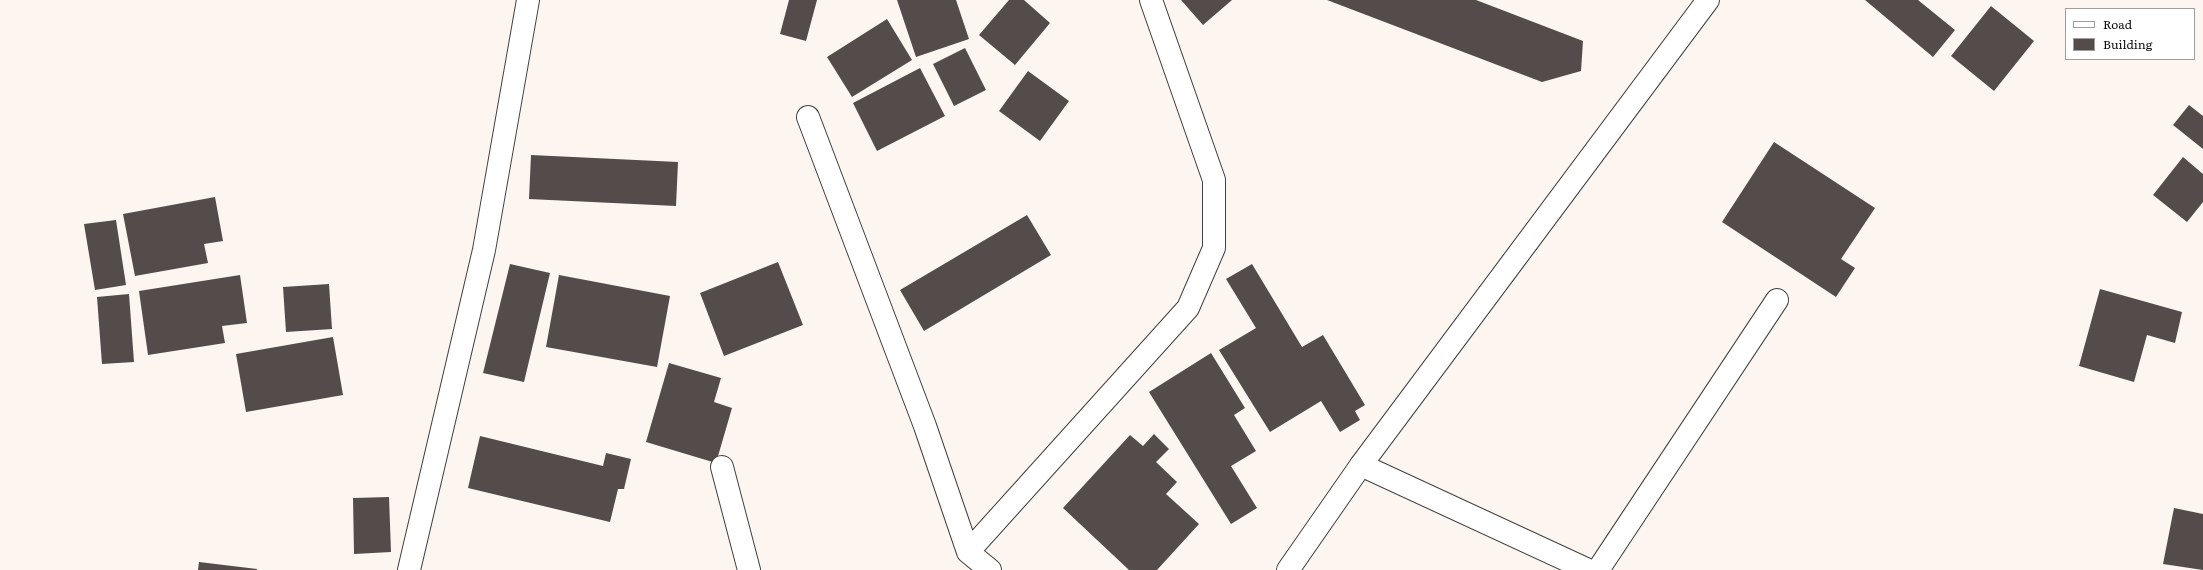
<!DOCTYPE html>
<style>
body{margin:0}
#map{position:relative;width:2203px;height:570px;overflow:hidden;background:#fdf5ef;font-family:Literata,serif}
canvas{display:block}
.legend{position:absolute;left:2065px;top:8px;width:130px;height:52px;box-sizing:border-box;background:#fff;border:1px solid #9e9e9e;margin:0;padding:5px 7px;list-style:none;font-size:12px;color:#0d0d0d}
.legend li{display:flex;align-items:center;gap:8px;height:20px}
.legend b{width:20px;border:1px solid #9e9e9e}
</style>
<div id="map">
<canvas width="2203" height="570"></canvas>
<ul class="legend">
<li><b style="height:5px;background:#fff"></b>Road</li>
<li><b style="height:11px;background:#544b4b"></b>Building</li>
</ul>
</div>
<script>
const context = document.querySelector('canvas').getContext('2d');
context.lineJoin = 'round';
function fillPath(path, color) {
  context.fillStyle = color;
  context.fill(path, 'evenodd');
}
function poly(rows) {
  const path = new Path2D();
  for (const r of rows) {
    path.moveTo(r[0], r[1]);
    for (let i = 2; i < r.length; i += 2) path.lineTo(r[i], r[i + 1]);
  }
  return path;
}
function stroke(path, color, width, dash) {
  context.strokeStyle = color;
  context.lineWidth = width;
  context.lineCap = dash ? 'butt' : 'round';
  context.setLineDash(dash || []);
  context.stroke(path);
}
const building = poly([
 [789,0,817,0,806,41,780,34],
 [897,0,956,0,969,39,916,57],
 [1009,0,1024,0,1050,23,1015,65,979,35],
 [1181,0,1232,0,1203,25],
 [1327,0,1476,0,1583,41,1581,71,1542,82],
 [1865,0,1918,0,1955,30,1933,57],
 [1991,6,2034,41,1994,91,1951,56],
 [887,19,912,60,852,97,827,57],
 [965,48,986,90,954,106,933,64],
 [920,68,945,116,877,151,853,103],
 [1028,71,1069,101,1040,141,999,111],
 [2189,105,2203,116,2203,149,2173,125],
 [1774,142,1875,208,1841,259,1855,268,1836,297,1722,222],
 [531,155,678,162,676,206,529,199],
 [2183,157,2203,174,2203,202,2187,222,2153,195],
 [215,197,223,241,204,244,208,263,135,276,123,214],
 [1027,215,1051,255,924,331,900,290],
 [116,220,126,285,95,290,84,224],
 [778,262,803,325,724,356,700,293],
 [510,264,550,273,524,382,483,373],
 [1252,264,1302,347,1323,335,1365,405,1355,411,1360,420,1340,432,1321,401,1270,432,1219,350,1256,328,1226,279],
 [240,275,247,323,222,326,225,343,148,355,139,291],
 [559,275,670,296,657,367,546,347],
 [329,284,332,329,286,332,283,287],
 [2100,289,2182,312,2175,343,2147,335,2134,382,2079,366],
 [129,294,134,362,102,364,97,297],
 [333,337,343,395,246,412,236,354],
 [1211,353,1245,408,1234,415,1256,451,1231,466,1257,508,1231,524,1149,392],
 [669,363,721,378,714,402,732,408,716,463,646,442],
 [1154,434,1169,449,1156,462,1177,482,1166,494,1199,524,1157,570,1129,570,1063,508,1130,435,1143,446],
 [480,436,603,466,606,453,631,459,624,489,618,489,610,522,468,488],
 [389,497,391,552,354,554,353,498],
 [2174,508,2203,514,2203,570,2163,564],
 [199,562,257,569,257,570,198,570]
]);
const minor = poly([
 [808,117,925,426,968,552,990,570],
 [1361,465,1588,570],
 [722,467,749,570],
 [968,552,1188,308,1214,248,1214,180,1151,0],
 [409,570,484,250,528,0],
 [1598,570,1777,300]
]);
const tertiary = poly([
 [1288,570,1361,465,1708,0]
]);
fillPath(building, '#544b4b');
stroke(minor, '#404040', 24);
stroke(tertiary, '#404040', 24);
stroke(minor, '#fff', 22);
stroke(tertiary, '#fff', 22);
</script>
